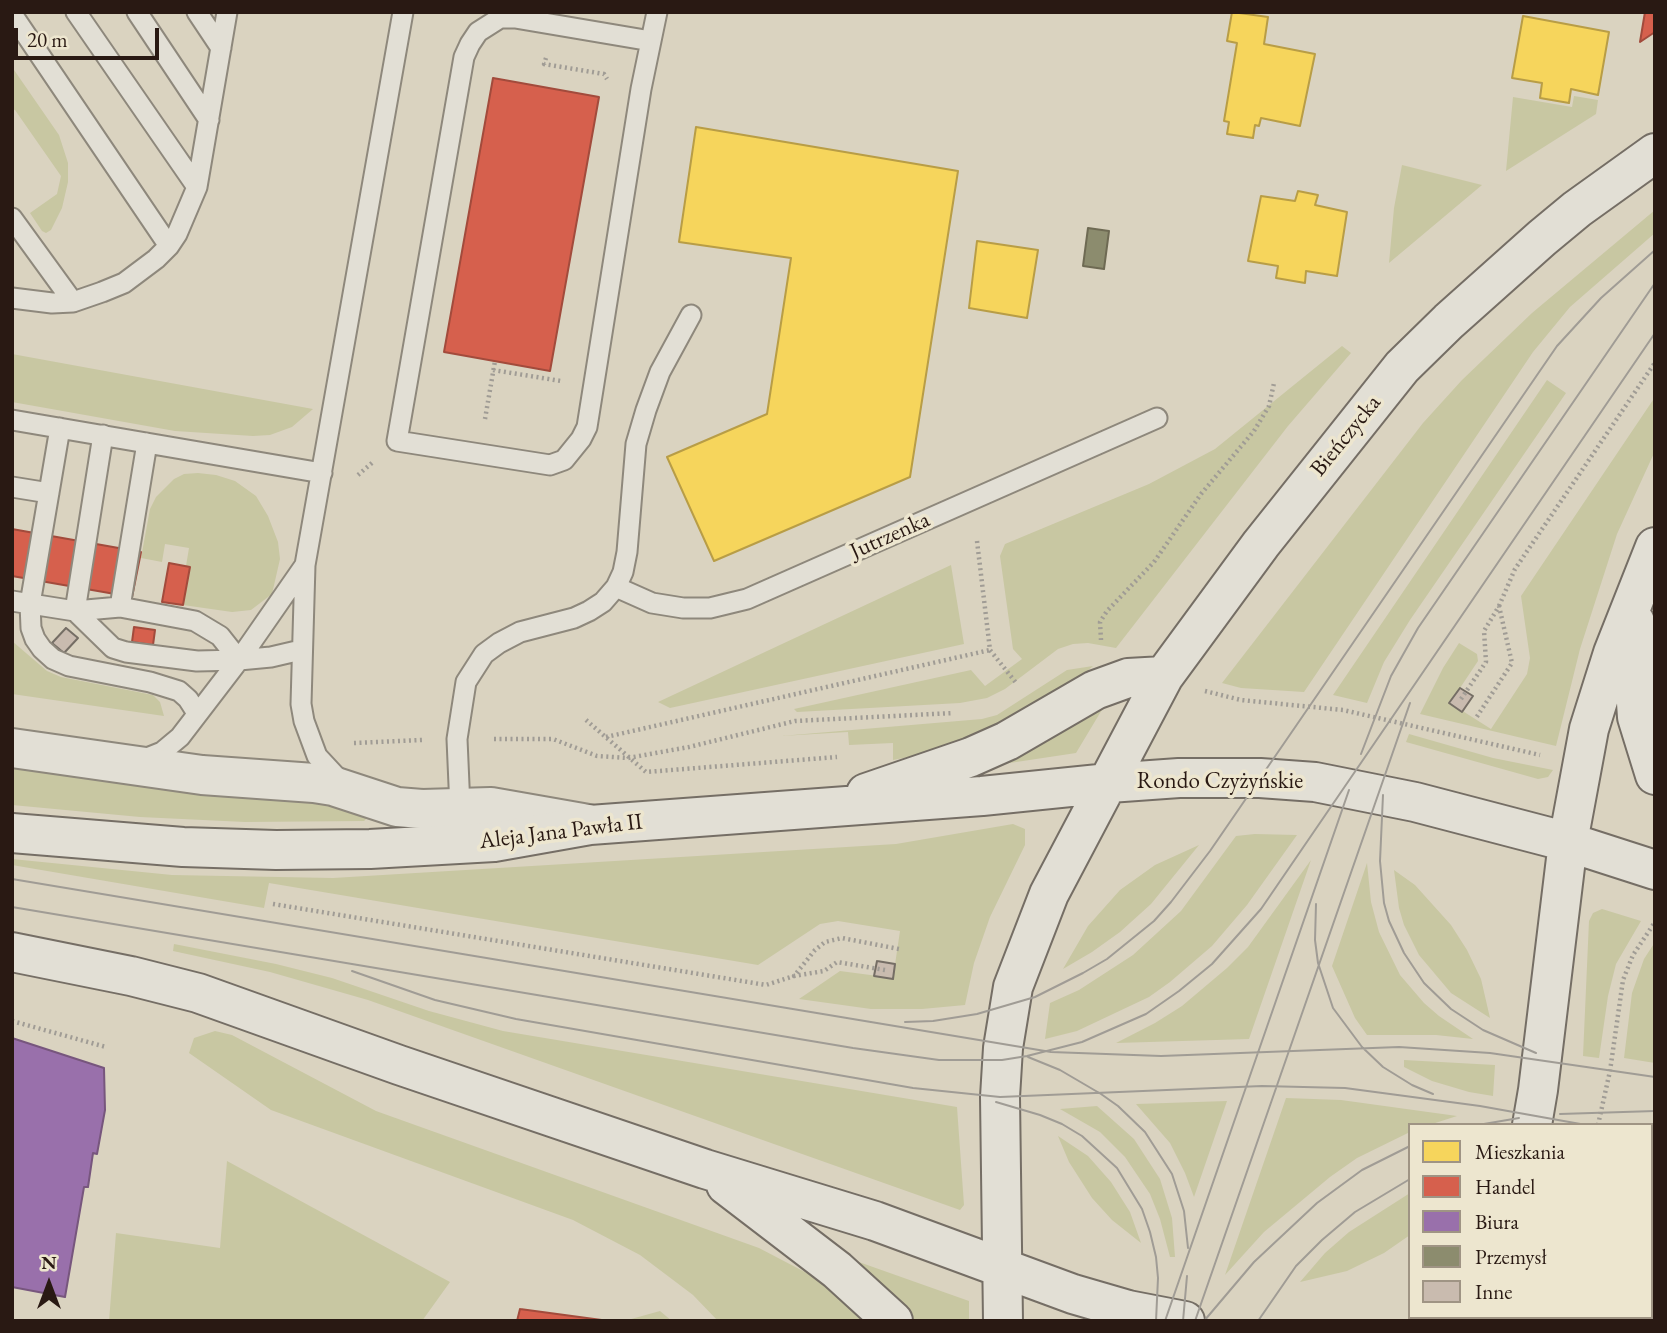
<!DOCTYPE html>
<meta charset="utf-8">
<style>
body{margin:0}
#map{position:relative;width:1667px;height:1333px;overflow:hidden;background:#dad3c0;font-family:"EB Garamond",serif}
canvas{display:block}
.frame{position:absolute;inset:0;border:14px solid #291913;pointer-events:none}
.legend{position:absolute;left:1408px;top:1123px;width:245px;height:196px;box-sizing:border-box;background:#ede6cf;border:2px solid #9f9484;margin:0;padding:9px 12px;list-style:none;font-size:21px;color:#291913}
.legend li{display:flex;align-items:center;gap:14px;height:35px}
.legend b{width:35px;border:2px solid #9f9484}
.north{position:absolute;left:14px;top:1249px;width:70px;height:70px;-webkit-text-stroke:5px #ede6cf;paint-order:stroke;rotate:0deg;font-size:19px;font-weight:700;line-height:28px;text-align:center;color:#291913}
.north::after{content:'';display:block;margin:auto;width:24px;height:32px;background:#291913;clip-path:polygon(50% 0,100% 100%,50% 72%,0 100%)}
.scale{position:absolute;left:14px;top:28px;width:145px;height:32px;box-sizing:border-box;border:4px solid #291913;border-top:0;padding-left:9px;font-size:21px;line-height:24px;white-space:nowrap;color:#291913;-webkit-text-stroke:5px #ede6cf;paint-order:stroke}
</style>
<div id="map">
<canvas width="1667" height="1333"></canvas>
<div class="frame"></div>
<ul class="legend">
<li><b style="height:19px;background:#f6d55c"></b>Mieszkania</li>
<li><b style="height:19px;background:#d6604d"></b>Handel</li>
<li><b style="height:19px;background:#9970ab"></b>Biura</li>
<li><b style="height:19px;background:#8c8c6e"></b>Przemysł</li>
<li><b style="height:19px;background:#c9bbaf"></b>Inne</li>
</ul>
<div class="north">N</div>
<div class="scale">20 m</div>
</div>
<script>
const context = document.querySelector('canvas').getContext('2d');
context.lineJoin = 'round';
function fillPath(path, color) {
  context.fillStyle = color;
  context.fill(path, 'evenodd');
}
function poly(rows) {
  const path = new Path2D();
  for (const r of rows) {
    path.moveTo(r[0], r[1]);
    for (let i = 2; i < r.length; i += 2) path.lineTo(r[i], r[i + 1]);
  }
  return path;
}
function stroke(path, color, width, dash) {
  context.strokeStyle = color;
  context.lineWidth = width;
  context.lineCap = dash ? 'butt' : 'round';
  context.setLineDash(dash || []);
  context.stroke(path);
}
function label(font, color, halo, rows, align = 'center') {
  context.font = font + ' "EB Garamond",serif';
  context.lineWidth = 7;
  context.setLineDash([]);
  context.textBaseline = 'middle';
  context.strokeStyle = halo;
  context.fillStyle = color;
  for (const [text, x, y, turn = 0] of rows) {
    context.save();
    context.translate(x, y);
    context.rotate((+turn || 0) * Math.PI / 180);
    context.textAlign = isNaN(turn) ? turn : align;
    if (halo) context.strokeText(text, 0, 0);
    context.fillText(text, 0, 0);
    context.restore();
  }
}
const green = poly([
 [12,67,59,135,68,163,68,182,62,208,51,230,46,233,42,231,30,213,57,194,61,176,15,110,12,109],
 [1574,96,1598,100,1596,114,1506,171,1513,97,1572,107],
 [1402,165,1482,185,1389,263,1394,208],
 [1655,210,1655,233,1570,307,1533,352,1304,692,1241,688,1222,683,1423,423,1462,380,1532,313],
 [1342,346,1351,353,1288,426,1116,648,1088,643,1073,644,1058,649,1005,689,987,698,960,703,797,712,794,709,971,670,985,686,1022,659,1013,649,1000,556,1005,544,1149,484,1215,449],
 [12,354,313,409,292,427,270,435,253,436,175,431,12,402],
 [1547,380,1566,393,1410,620,1384,662,1367,703,1333,695],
 [1655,397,1655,451,1617,534,1580,649,1556,746,1420,714,1443,668,1459,643,1477,654,1478,661,1450,703,1491,729,1527,674,1530,658,1521,596],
 [198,473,216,475,235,481,256,496,268,516,278,542,280,559,272,594,251,610,232,612,183,605,189,567,186,566,189,548,165,544,162,562,141,558,150,509,156,497,174,479,184,474],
 [951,565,964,644,670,708,658,702],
 [12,641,47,671,61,677,153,695,160,702,164,716,12,694],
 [1093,666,1075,682,1023,716,940,751,893,760,893,743,849,745,848,732,781,736,982,719,997,715,1067,670],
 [1106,703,1076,753,1003,764,1003,762],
 [1409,734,1493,758,1553,770,1548,777,1538,779,1406,742],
 [12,766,310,799,366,816,367,818,364,821,245,822,140,817,12,805],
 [1013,824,1025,829,1025,845,990,917,974,963,965,1005,922,1009,871,1009,799,999,840,971,893,978,900,931,838,921,820,924,758,965,269,883,264,908,12,865,12,859,172,875,333,878,896,844],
 [1255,834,1297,835,1247,905,1212,946,1170,982,1149,997,1077,1031,1045,1039,1050,1003,1079,990,1133,955,1181,911,1236,836],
 [1199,845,1151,904,1120,932,1092,952,1063,969,1088,926,1120,890,1155,865],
 [1311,860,1249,1039,1116,1043,1155,1023,1182,1006,1227,968,1248,947],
 [1367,863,1371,902,1379,932,1400,975,1424,1003,1439,1016,1473,1039,1436,1035,1367,1035,1355,1018,1332,966],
 [1394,870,1415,885,1451,925,1467,950,1481,979,1490,1018,1451,993,1419,955,1404,925,1399,908],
 [1602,909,1641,921,1616,964,1608,996,1599,1058,1583,1056,1589,921,1593,913],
 [1655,942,1655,1063,1624,1058,1632,993,1644,959],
 [174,944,276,964,332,978,429,1011,503,1031,957,1107,964,1205,960,1210,368,1000,270,972,173,951],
 [215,1031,232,1035,376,1111,759,1248,824,1282,868,1321,718,1321,693,1295,640,1255,573,1220,271,1110,189,1053,194,1038],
 [1404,1060,1495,1065,1493,1096,1469,1092,1432,1081,1404,1067],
 [1286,1098,1341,1100,1457,1116,1429,1125,1410,1125,1410,1132,1357,1158,1330,1177,1264,1232,1225,1275],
 [1227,1101,1194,1197,1185,1173,1170,1143,1136,1104],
 [1097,1106,1134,1139,1160,1179,1172,1218,1175,1257,1170,1257,1160,1219,1150,1194,1125,1157,1100,1132,1060,1109],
 [1058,1136,1088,1156,1111,1182,1130,1212,1141,1243,1112,1220,1092,1198,1069,1162],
 [1651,1152,1655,1152,1655,1214,1651,1217],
 [227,1161,450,1282,422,1321,109,1321,116,1233,220,1248],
 [1410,1193,1410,1235,1384,1253,1347,1271,1300,1282,1325,1253,1349,1232],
 [856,1261,969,1301,969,1321,911,1321],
 [660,1311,672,1321,624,1321]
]);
const homes = poly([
 [1232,12,1268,17,1264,44,1315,54,1300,126,1261,118,1259,126,1255,125,1253,138,1227,134,1229,122,1224,121,1237,43,1227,41,1232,12],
 [1523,16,1609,32,1598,95,1571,89,1569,103,1540,98,1542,83,1512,78,1523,16],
 [696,127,958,171,910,477,714,561,667,457,767,414,791,258,679,242,696,127],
 [1298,191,1318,195,1315,205,1347,212,1337,276,1306,271,1305,283,1276,278,1278,266,1248,261,1261,196,1295,201,1298,191],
 [977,241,1038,250,1027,318,969,308,977,241]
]);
const shops = poly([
 [1645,12,1655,12,1655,32,1640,42,1645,12],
 [493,78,599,97,550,371,444,352,493,78],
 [12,529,141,552,132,597,12,576,12,529],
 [169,563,190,567,183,605,162,602,169,563],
 [134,627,155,630,153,645,132,642,134,627],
 [520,1309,609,1321,517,1321,520,1309]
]);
const offices = poly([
 [12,1038,104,1068,105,1110,97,1154,93,1153,88,1187,84,1187,65,1297,12,1287,12,1038]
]);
const industry = poly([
 [1088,228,1109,231,1104,269,1083,266,1088,228]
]);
const building = poly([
 [66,628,78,638,64,653,52,643,66,628],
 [1460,688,1473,696,1462,712,1449,703,1460,688],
 [877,961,895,964,893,979,874,976,877,961]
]);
const path = poly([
 [546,58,544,64,604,74,607,79],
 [493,370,561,381],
 [485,419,495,361],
 [358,475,373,462],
 [977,541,990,650,1017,684],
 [1499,606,1515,569,1654,364],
 [1101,640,1100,622,1107,611,1154,562,1201,494,1254,431,1269,406,1274,383],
 [1205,691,1241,700,1343,710,1540,755],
 [1461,699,1486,662,1484,631,1499,606,1512,663,1476,718],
 [586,720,646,772,837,757],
 [606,737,990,650],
 [494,739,553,739,597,756,628,758,689,747,795,721,953,713],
 [354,743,422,740],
 [273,904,766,985,794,976],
 [885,970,837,962,824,971,794,976,815,950,825,942,842,938,899,949],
 [12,1021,106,1047],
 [1598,1125,1610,1071,1623,980,1633,955,1655,922],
 [1651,1225,1655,1223],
 [1651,1247,1655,1246],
 [1517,1321,1519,1317]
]);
const service = poly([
 [76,12,197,187],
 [137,12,209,120],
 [197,12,221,48],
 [12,14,169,246],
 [651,41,515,18,500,18,478,32,470,44,464,57,397,441,550,465,564,460,581,439,587,427,641,89,657,12],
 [12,218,73,302],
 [12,298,52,303,73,302,102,292,124,283,156,259,169,246,177,234,197,187,227,12],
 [12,420,322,473],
 [60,428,30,604,31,628,35,639,42,649,53,659,69,666,150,682,179,691,188,699,197,713],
 [103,435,75,611,113,648,126,652,197,661,239,660],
 [12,487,49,493],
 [616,587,652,603,683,608,710,608,747,599,1157,418],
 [12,601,75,611,120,607,195,621,220,636,239,660,271,657,301,650],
 [120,607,147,443],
 [142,760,162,752,180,737,239,660,305,565],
 [343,784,317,756,304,721,301,704,305,565,403,12],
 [460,808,457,739,466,682,484,654,499,643,520,632,574,618,589,611,603,602,616,587,623,572,627,552,636,444,646,410,660,372,691,315]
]);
const minor = poly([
 [12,748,202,775,314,783,333,786,397,807,422,809,491,807,588,824]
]);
const secondary = poly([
 [1635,622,1634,674,1637,717,1655,775],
 [866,793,971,757,1007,741,1095,690,1128,678,1164,676],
 [12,833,183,847,276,850,370,849,494,842,590,825,982,796,1109,783,1179,778,1260,778,1315,782,1415,802,1568,842,1655,870],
 [12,952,131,976,198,993,399,1065,705,1169,875,1221,1073,1294,1128,1310,1185,1321],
 [1532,1125,1538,1090,1568,842,1589,729,1613,653,1655,547],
 [726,1185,837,1270,893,1321],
 [1003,1321,1000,1097,1003,1048,1013,987,1049,894,1164,676,1261,544,1402,367,1449,321,1542,238,1577,209,1655,153],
 [1443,1321,1445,1317]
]);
const tram = poly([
 [1361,754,1391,676,1418,628,1655,283],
 [1383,795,1380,861,1384,903,1389,921,1404,953,1424,983,1451,1009,1483,1030,1536,1053],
 [12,879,1051,1052,1161,1056,1399,1047,1490,1053,1655,1077],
 [1316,904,1315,940,1318,963,1333,1008,1362,1047,1383,1067,1412,1085,1433,1094],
 [12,907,853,1048,939,1060,1002,1060,1027,1056,1082,1042,1146,1014,1179,991,1212,964,1261,909,1655,333],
 [352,971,435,1000,516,1019,913,1088,1000,1097,1262,1086,1345,1088,1480,1106,1586,1125],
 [905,1022,933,1021,977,1014,1035,997,1083,973,1107,959,1154,921,1171,902,1210,851,1557,346,1601,298,1655,250],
 [1028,1057,1060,1070,1101,1094,1118,1106,1145,1132,1172,1174,1184,1211,1188,1248],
 [996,1102,1040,1115,1062,1124,1082,1136,1117,1168,1142,1209,1150,1232,1156,1257,1158,1278,1156,1321],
 [1560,1114,1655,1111],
 [1478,1125,1519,1118],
 [1651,1135,1655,1135],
 [1165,1321,1349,790],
 [1183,1321,1187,1276],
 [1195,1321,1410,703],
 [1204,1321,1254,1262,1317,1203,1362,1170,1410,1146],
 [1258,1321,1296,1266,1322,1240,1355,1212,1410,1179]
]);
const streetNames = [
 ["Bieńczycka",1346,436,-51],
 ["Jutrzenka",890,536,-24],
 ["Rondo Czyżyńskie",1220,782],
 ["Aleja Jana Pawła II",561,832,-7]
];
fillPath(green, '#c8c7a2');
fillPath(homes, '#f6d55c');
stroke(homes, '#b89d46', 2);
fillPath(shops, '#d6604d');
stroke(shops, '#a24b3c', 2);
fillPath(offices, '#9970ab');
stroke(offices, '#77567d', 2);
fillPath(industry, '#8c8c6e');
stroke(industry, '#6e6a53', 2);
fillPath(building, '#c9bbaf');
stroke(building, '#756e65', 2);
stroke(service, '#8e887c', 23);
stroke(minor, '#8e887c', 42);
stroke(secondary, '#756e65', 42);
stroke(path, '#a09c95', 4.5, [2, 3.5]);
stroke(service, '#e2dfd5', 19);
stroke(minor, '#e2dfd5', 38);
stroke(secondary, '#e2dfd5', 38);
stroke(tram, '#a09c95', 2);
label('23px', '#291913', '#ede6cf', streetNames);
</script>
